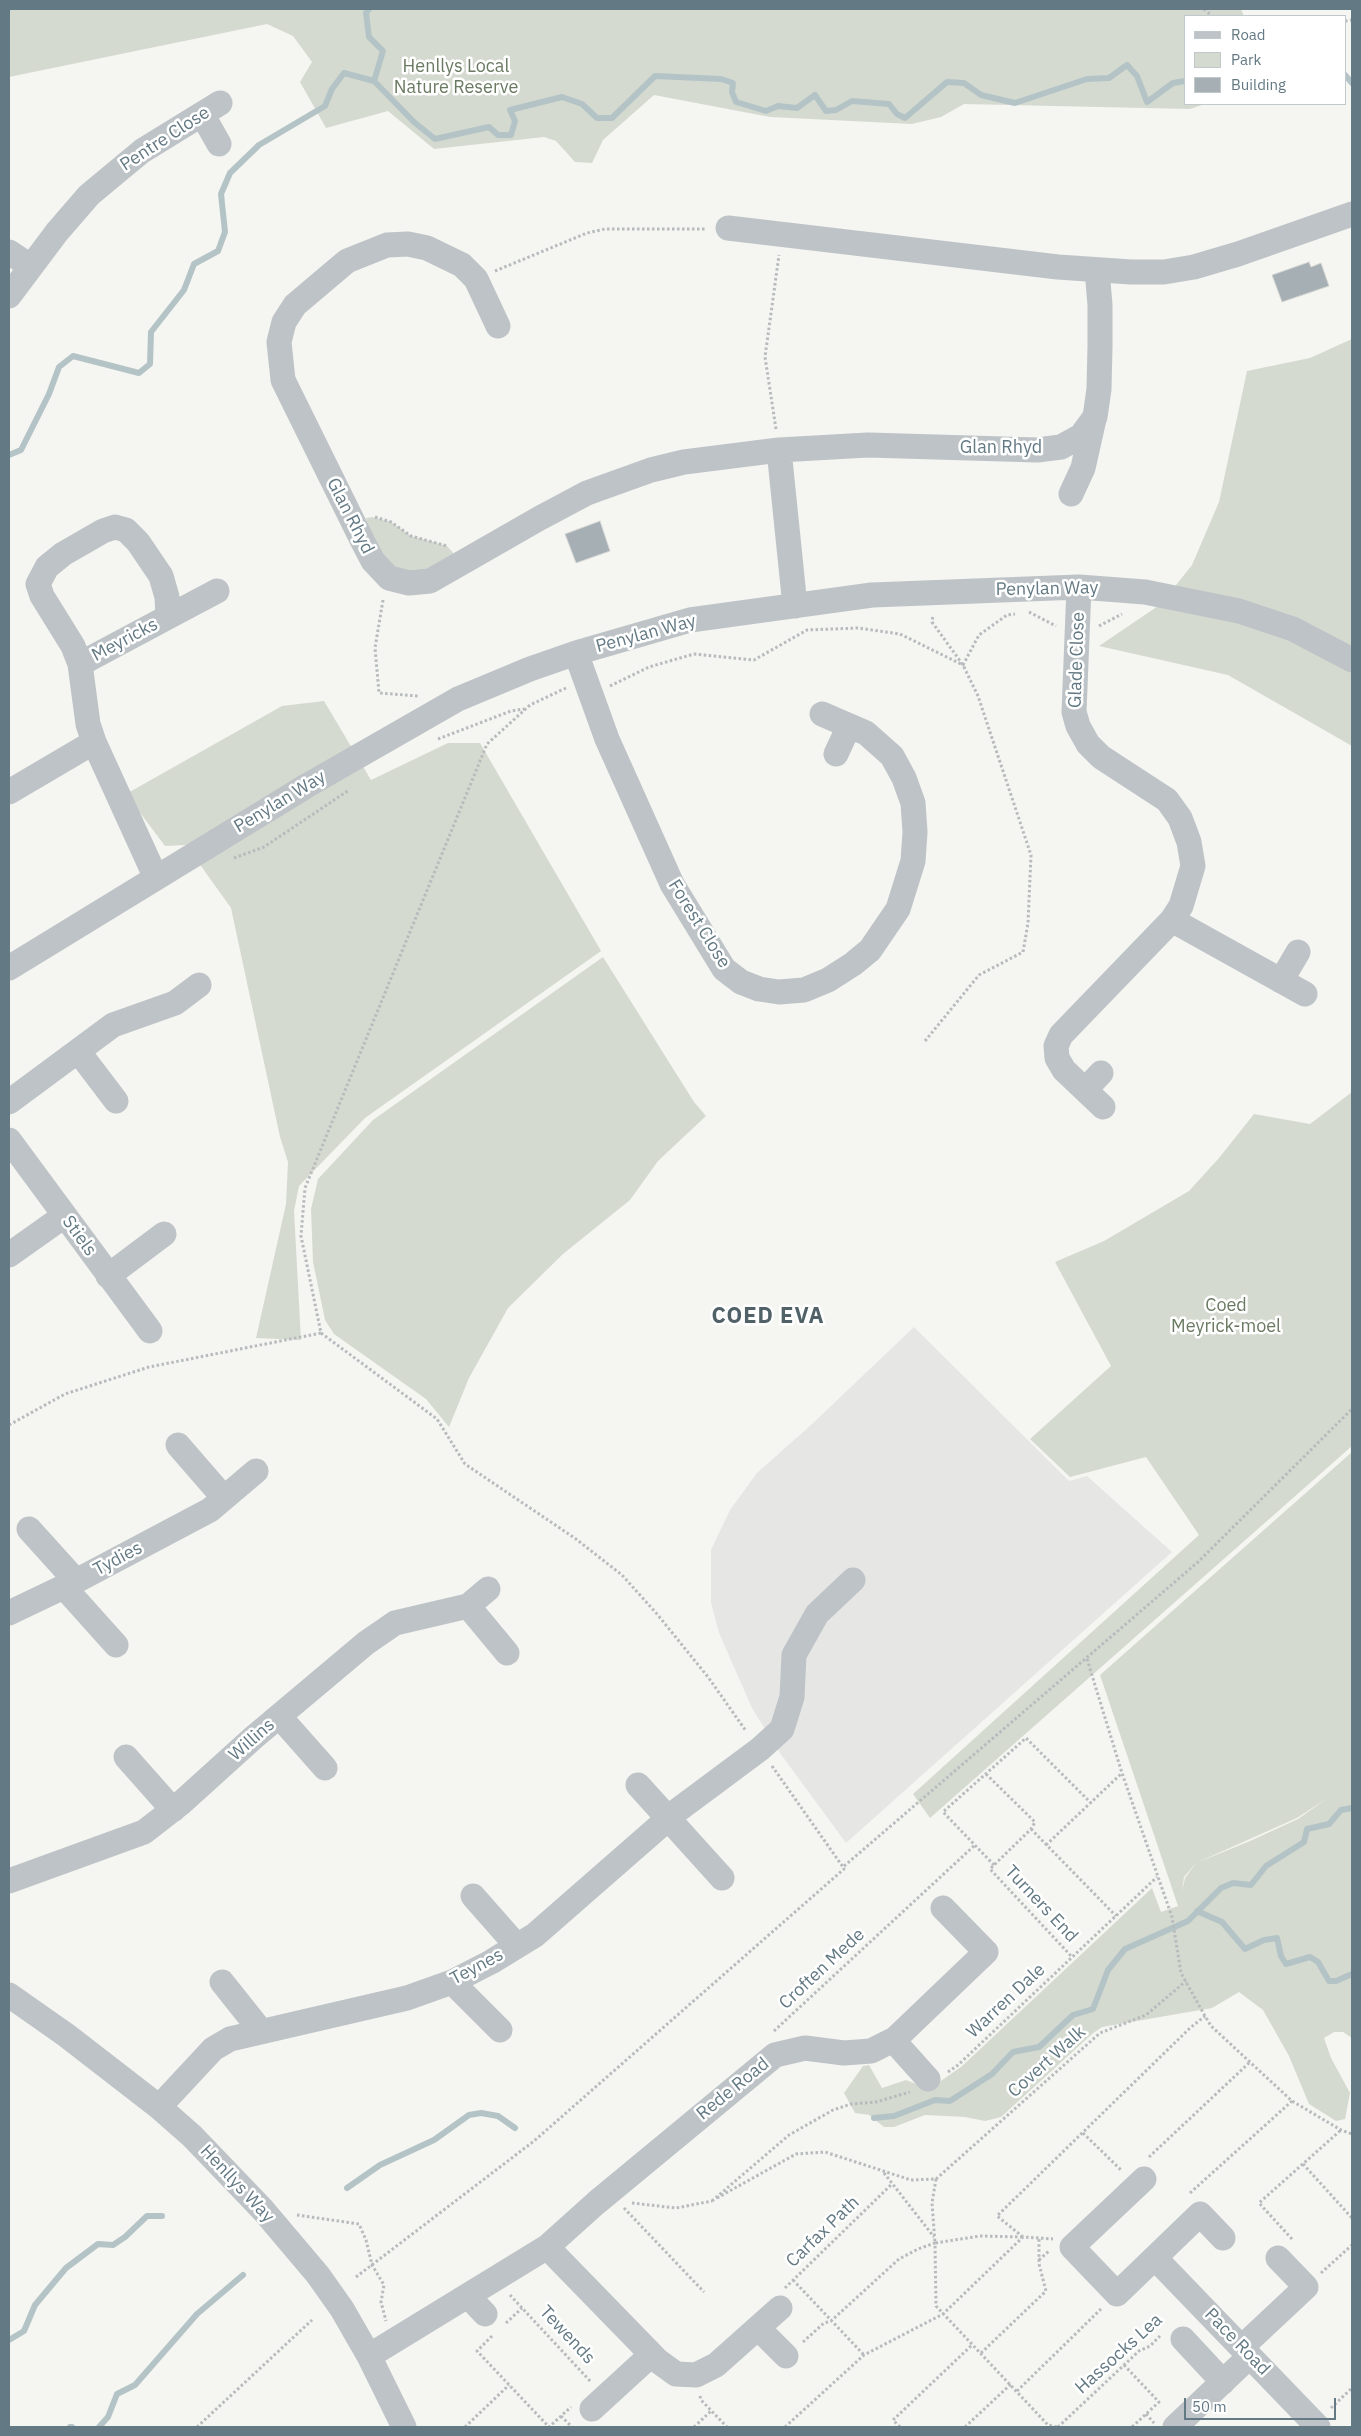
<!DOCTYPE html>
<style>
body{margin:0}
#map{position:relative;width:1361px;height:2436px;overflow:hidden;background:#f5f5f1;font-family:"IBM Plex Sans",sans-serif}
canvas{display:block}
.frame{position:absolute;inset:0;border:10px solid #637983;pointer-events:none}
.legend{position:absolute;left:1184px;top:15px;width:162px;height:90px;box-sizing:border-box;background:#fff;border:1px solid #c1c9cd;margin:0;padding:6px 9px;list-style:none;font-size:15px;color:#637983}
.legend li{display:flex;align-items:center;gap:10px;height:25px}
.legend b{width:25px;border:1px solid #c1c9cd}
.scale{position:absolute;left:1184px;top:2398px;width:152px;height:22px;box-sizing:border-box;border:2px solid #637983;border-top:0;padding-left:6px;font-size:15px;line-height:18px;white-space:nowrap;color:#637983;-webkit-text-stroke:4px #fff;paint-order:stroke}
</style>
<div id="map">
<canvas width="1361" height="2436"></canvas>
<div class="frame"></div>
<ul class="legend">
<li><b style="height:6px;background:#bdc3c6"></b>Road</li>
<li><b style="height:14px;background:#d5dad0"></b>Park</li>
<li><b style="height:14px;background:#a6b0b4"></b>Building</li>
</ul>
<div class="scale">50 m</div>
</div>
<script>
const context = document.querySelector('canvas').getContext('2d');
context.lineJoin = 'round';
function fillPath(path, color) {
  context.fillStyle = color;
  context.fill(path, 'evenodd');
}
function poly(rows) {
  const path = new Path2D();
  for (const r of rows) {
    path.moveTo(r[0], r[1]);
    for (let i = 2; i < r.length; i += 2) path.lineTo(r[i], r[i + 1]);
  }
  return path;
}
function stroke(path, color, width, dash) {
  context.strokeStyle = color;
  context.lineWidth = width;
  context.lineCap = dash ? 'butt' : 'round';
  context.setLineDash(dash || []);
  context.stroke(path);
}
function label(font, color, halo, rows, align = 'center') {
  context.font = font + ' "IBM Plex Sans",sans-serif';
  context.lineWidth = 5;
  context.setLineDash([]);
  context.textBaseline = 'middle';
  context.strokeStyle = halo;
  context.fillStyle = color;
  for (const [text, x, y, turn = 0] of rows) {
    context.save();
    context.translate(x, y);
    context.rotate((+turn || 0) * Math.PI / 180);
    context.textAlign = isNaN(turn) ? turn : align;
    if (halo) context.strokeText(text, 0, 0);
    context.fillText(text, 0, 0);
    context.restore();
  }
}
const built = poly([
 [914,1327,1069,1481,1087,1476,1172,1552,846,1843,780,1753,752,1708,719,1633,711,1603,711,1550,730,1510,757,1473,811,1425]
]);
const green = poly([
 [9,9,1241,9,1244,16,1185,16,1185,104,1205,104,1190,109,964,104,941,117,912,124,770,117,654,95,603,140,592,163,575,162,556,141,544,137,434,149,388,111,326,128,300,82,312,62,293,36,267,24,9,77],
 [1352,339,1352,746,1228,675,1099,646,1161,604,1192,565,1219,502,1247,371,1310,358],
 [372,517,391,522,411,536,447,546,456,556,423,577,387,566,368,528,366,518],
 [324,701,371,780,448,743,480,743,601,951,365,1118,299,1186,294,1211,301,1340,256,1338,286,1204,288,1162,280,1137,231,908,186,845,165,846,126,794,282,706],
 [603,957,694,1102,706,1116,658,1161,630,1200,563,1254,508,1308,469,1378,449,1427,426,1399,334,1334,325,1320,313,1262,311,1209,318,1179,373,1120],
 [1352,1092,1352,1446,930,1818,913,1794,1199,1535,1146,1457,1070,1477,1030,1439,1111,1366,1055,1262,1104,1241,1189,1191,1219,1158,1254,1114,1310,1124],
 [1352,1452,1352,2038,1343,2032,1334,2032,1324,2038,1331,2058,1350,2093,1345,2119,1336,2121,1309,2104,1289,2056,1263,2010,1239,1992,1212,2008,1102,2027,1092,2034,1001,2117,985,2121,965,2117,925,2115,894,2127,884,2127,869,2115,855,2113,844,2093,863,2066,869,2065,882,2088,906,2080,929,2089,961,2067,1152,1888,1161,1912,1178,1906,1100,1675],
 [1326,1799,1298,1819,1250,1841,1196,1863,1185,1878,1182,1891,1184,1877,1196,1863,1297,1818]
]);
const stream = poly([
 [1345,75,1352,83],
 [374,81,414,122,435,139,489,127,498,135,511,135,515,121,510,110,562,97,582,104,597,118,612,118,655,76,721,79,733,83,732,92,736,102,766,111,778,106,797,108,815,95,826,111,836,110,852,101,889,104,897,114,905,118,947,82,964,83,981,95,1015,103,1087,79,1109,78,1127,65,1137,76,1147,102,1173,83,1185,81],
 [9,455,21,450,49,394,59,367,73,356,139,373,150,364,151,332,184,290,194,264,218,251,225,232,221,194,230,173,259,145,325,106,332,89,344,73,374,81,383,51,369,37,366,13,369,9],
 [1197,1911,1222,1922,1245,1949,1264,1940,1277,1938,1281,1956,1286,1964,1310,1957,1318,1962,1329,1981,1336,1981,1352,1974],
 [874,2118,894,2116,935,2100,950,2101,992,2074,1013,2052,1039,2047,1073,2015,1093,2009,1108,1970,1125,1949,1188,1921,1221,1888,1233,1883,1251,1885,1266,1866,1304,1842,1307,1829,1329,1824,1341,1810,1352,1808],
 [347,2188,380,2165,434,2140,469,2115,481,2113,498,2116,515,2128],
 [9,2340,24,2331,35,2305,66,2268,98,2244,113,2245,125,2237,147,2216,162,2216],
 [70,2427,72,2427],
 [99,2427,108,2417,117,2394,135,2385,197,2314,243,2275]
]);
const building = poly([
 [1309,262,1311,267,1321,263,1329,286,1282,302,1272,275,1309,262],
 [600,521,610,551,576,563,565,534,600,521]
]);
const path = poly([
 [1204,9,1212,16],
 [1345,21,1352,20],
 [495,271,587,233,605,229,705,229],
 [776,429,765,357,779,255],
 [375,517,391,522,411,536,447,546],
 [383,600,375,648,379,693,418,696],
 [1029,612,1056,626],
 [1099,626,1122,614],
 [610,686,649,667,694,654,754,660,807,630,858,628,900,634,963,665,979,635,1007,615,1015,614],
 [566,688,530,705,487,744,305,1188,301,1236,321,1333,437,1419,465,1464,576,1539,622,1575,657,1614,708,1677,746,1731],
 [438,739,511,711,524,709],
 [234,858,264,847,349,790],
 [925,1041,979,975,1023,952,1028,923,1031,855,978,696,963,665,932,622,933,615],
 [9,1425,65,1394,149,1367,321,1333],
 [1087,1659,1122,1773,1172,1917,1181,1973,1205,2016,1211,2026,1292,2101,1341,2130,1352,2134],
 [772,1766,843,1867],
 [986,1774,1035,1822,1031,1829,990,1869,1072,1957],
 [1031,1829,1116,1916],
 [1046,1845,1122,1773],
 [994,1865,943,1812,1026,1738,1091,1803],
 [774,2031,975,1845],
 [948,2072,958,2065,1157,1877],
 [1083,2133,1122,2171],
 [1149,2157,1250,2062],
 [1303,2164,1352,2218],
 [884,2173,934,2237],
 [936,2179,1100,2033,1146,2015,1186,1981],
 [936,2179,932,2203,935,2243,980,2236,1022,2237],
 [1190,2193,1292,2101],
 [717,2198,796,2154,825,2152,911,2180,936,2179],
 [712,2201,789,2135,833,2110,851,2104,876,2102,910,2092],
 [632,2203,676,2208,712,2201],
 [624,2208,704,2292],
 [297,2215,359,2224,366,2240,372,2265,384,2285,381,2302,386,2321],
 [1023,2237,997,2216,1190,2028,1205,2016],
 [1292,2239,1259,2203,1341,2130],
 [1039,2260,1050,2250],
 [1321,2273,1352,2245],
 [356,2277,534,2141,844,1869,843,1867,1198,1562,1352,1409],
 [793,2280,864,2355],
 [785,2288,892,2184],
 [510,2295,591,2382],
 [506,2323,522,2308],
 [492,2336,477,2351,549,2427,571,2407],
 [803,2342,824,2323,831,2321,899,2259,918,2249,935,2243,936,2306,1048,2425,1057,2427],
 [981,2353,1046,2291,1039,2264,1039,2238],
 [1124,2365,1159,2402,1132,2427],
 [1017,2391,1101,2309],
 [700,2396,701,2400,727,2427],
 [1331,2408,1352,2388],
 [1146,2414,1154,2423],
 [561,2416,572,2427],
 [197,2427,312,2320],
 [465,2427,509,2385],
 [694,2427,711,2411],
 [785,2427,864,2355,943,2314,1023,2237,1053,2239],
 [900,2427,893,2420,972,2345],
 [965,2427,1011,2384],
 [1058,2427,1139,2351,1150,2346,1160,2336]
]);
const minor = poly([
 [202,114,219,144],
 [728,228,1058,267,1131,272,1164,272,1194,267,1238,254,1352,214],
 [9,252,30,266],
 [9,296,57,232,89,195,142,151,220,103],
 [498,326,476,279,462,265,427,248,408,244,387,245,347,261,295,305,284,322,279,342,283,380,363,542,373,561,389,578,409,583,430,581,540,518,587,493,651,470,684,462,779,450,868,445,1037,450,1061,447,1081,436,1095,417,1099,389,1100,346,1100,305,1097,270],
 [779,450,795,606],
 [1071,494,1083,468,1094,419],
 [1079,587,1074,712,1078,726,1088,744,1101,757,1167,800,1180,818,1189,842,1193,866,1181,906,1172,920,1061,1035,1056,1046,1057,1058,1064,1070,1103,1107],
 [168,617,217,591],
 [576,653,607,739,672,884,724,969,741,982,759,989,779,992,804,990,828,980,853,964,870,950,898,909,913,861,915,832,913,803,904,778,892,756,866,733,822,714],
 [80,664,168,617,167,597,161,576,138,542,126,530,115,527,103,531,63,554,47,567,38,584,42,596,73,646,80,664,88,724,94,742,156,878],
 [836,754,849,726],
 [9,792,94,742],
 [1172,920,1305,994],
 [9,968,308,785,458,699,530,669,576,653,690,620,872,595,1079,587,1145,592,1239,611,1293,629,1352,660],
 [1281,981,1298,952],
 [78,1051,116,1101],
 [1085,1090,1101,1073],
 [9,1102,113,1025,175,1003,199,985],
 [9,1140,150,1331],
 [9,1255,64,1216],
 [108,1276,164,1234],
 [178,1445,224,1498],
 [29,1529,76,1581],
 [64,1587,116,1645],
 [468,1606,507,1653],
 [9,1613,76,1581,210,1510,256,1471],
 [279,1716,325,1768],
 [126,1757,173,1810],
 [638,1785,722,1878],
 [9,1881,144,1832,180,1804,253,1738,366,1643,395,1623,468,1606,488,1589],
 [473,1896,517,1946],
 [222,1982,261,2031],
 [452,1982,500,2030],
 [9,1995,66,2035,159,2107,192,2136,263,2210,318,2275,342,2309,369,2356,404,2427],
 [893,2040,928,2079],
 [159,2107,213,2049,230,2039,407,1998,452,1982,491,1962,535,1935,678,1810,760,1749,782,1729,792,1697,794,1655,817,1614,853,1580],
 [1144,2179,1072,2247,1117,2294,1200,2214,1223,2238],
 [547,2247,658,2361,676,2374,696,2375,716,2365,780,2308],
 [1155,2258,1318,2427],
 [468,2296,485,2314],
 [758,2328,786,2356],
 [1183,2339,1223,2382],
 [1242,2347,1306,2287,1278,2258],
 [369,2356,547,2247,596,2203,775,2055,805,2048,844,2053,871,2051,895,2039,986,1952,943,1908],
 [592,2409,651,2355],
 [1175,2427,1250,2356]
]);
const parkNames = [
 ["Henllys Local",456,67],
 ["Nature Reserve",456,88],
 ["Coed",1226,1306],
 ["Meyrick-moel",1226,1327]
];
const streetNames = [
 ["Pentre Close",165,139,-33],
 ["Glan Rhyd",1001,448],
 ["Glan Rhyd",350,516,63],
 ["Penylan Way",1047,589,-1],
 ["Penylan Way",646,634,-15],
 ["Meyricks",125,640,-28],
 ["Glade Close",1077,660,-88],
 ["Penylan Way",280,802,-31],
 ["Forest Close",699,924,58],
 ["Stiels",79,1236,54],
 ["Tydies",118,1559,-28],
 ["Willins",252,1740,-41],
 ["Turners End",1041,1904,47],
 ["Teynes",477,1967,-28],
 ["Croften Mede",822,1969,-43],
 ["Warren Dale",1006,2001,-43],
 ["Covert Walk",1047,2062,-42],
 ["Rede Road",733,2089,-39],
 ["Henllys Way",237,2184,47],
 ["Carfax Path",823,2232,-44],
 ["Tewends",567,2335,47],
 ["Pace Road",1237,2342,46],
 ["Hassocks Lea",1119,2354,-42]
];
const districtNames = [
 ["COED EVA",768,1317]
];
fillPath(built, '#e6e6e4');
fillPath(green, '#d5dad0');
stroke(stream, '#b4c4c6', 6);
fillPath(building, '#a6b0b4');
stroke(building, '#d6d6d4', 1);
stroke(path, '#b7bbbd', 3, [2.5, 2.5]);
stroke(minor, '#bdc3c6', 25);
label('18px', '#6a7a62', '#fff', parkNames);
label('18px', '#637983', '#fff', streetNames);
context.letterSpacing = '1px';
label('bold 22px', '#516168', '#fff', districtNames);
context.letterSpacing = '0px';
</script>
